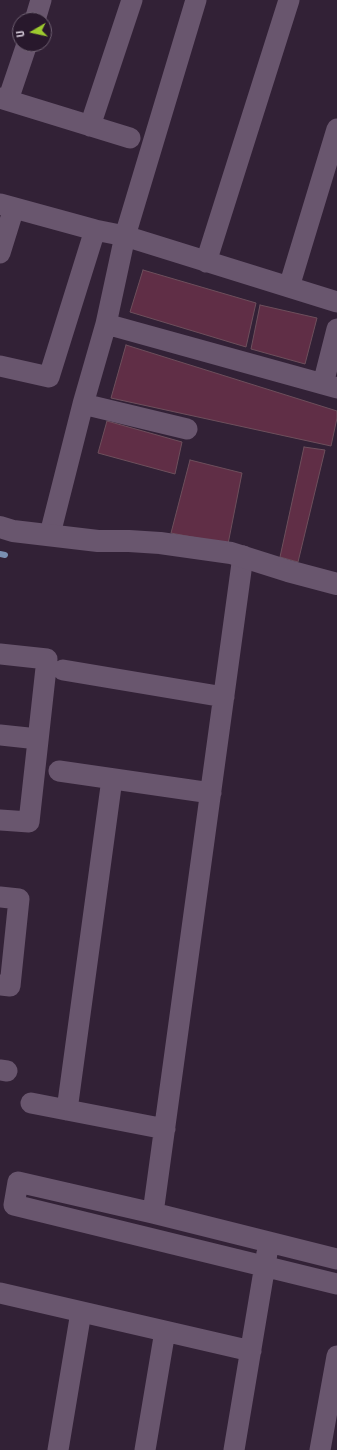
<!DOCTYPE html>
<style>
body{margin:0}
#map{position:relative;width:337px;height:1450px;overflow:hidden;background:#322136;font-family:"Roboto Condensed",sans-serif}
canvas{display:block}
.north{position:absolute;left:12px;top:12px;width:40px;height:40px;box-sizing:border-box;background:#28182c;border:1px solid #6f6172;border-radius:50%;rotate:261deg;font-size:11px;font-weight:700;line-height:16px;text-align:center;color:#d9cedc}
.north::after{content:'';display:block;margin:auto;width:14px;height:18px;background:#9dca2f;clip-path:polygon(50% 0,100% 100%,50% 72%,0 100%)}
</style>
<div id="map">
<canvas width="337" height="1450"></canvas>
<div class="north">U</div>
</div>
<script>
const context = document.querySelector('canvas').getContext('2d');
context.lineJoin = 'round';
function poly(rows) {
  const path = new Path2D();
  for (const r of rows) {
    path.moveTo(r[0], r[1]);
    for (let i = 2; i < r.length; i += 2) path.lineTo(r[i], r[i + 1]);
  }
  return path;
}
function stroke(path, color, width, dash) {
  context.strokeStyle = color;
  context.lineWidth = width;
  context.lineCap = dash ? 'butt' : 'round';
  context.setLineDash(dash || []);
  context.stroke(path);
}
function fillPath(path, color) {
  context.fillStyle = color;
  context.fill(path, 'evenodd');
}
const stream = poly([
 [0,554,5,555]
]);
const building = poly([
 [143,270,256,303,246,347,130,312,143,270],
 [260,305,317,318,305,364,251,349,260,305],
 [126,345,337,411,337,418,331,446,111,398,126,345],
 [107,421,182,442,175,474,98,453,107,421],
 [304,447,325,450,298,562,280,557,304,447],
 [190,460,242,473,228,544,171,533,190,460]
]);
const minor = poly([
 [35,20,41,0],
 [0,98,130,138],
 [8,100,27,44],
 [90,126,132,0],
 [0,204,95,230,125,236,337,302],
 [0,253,14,208],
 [206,262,289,0],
 [289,287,337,129],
 [106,324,337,388],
 [0,366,49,377,95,230],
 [323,384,337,329],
 [83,404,187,429],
 [50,534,83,404,106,324,125,236,196,0],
 [0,654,47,659,29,822,0,820],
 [63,670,224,697],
 [0,735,38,739],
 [59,771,211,793],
 [0,897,19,899,10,986,0,985],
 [0,1070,7,1071],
 [31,1103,165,1129],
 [67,1110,112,779],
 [153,1213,243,556],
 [337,1259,153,1213,18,1182,14,1205,337,1284],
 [0,1293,251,1351],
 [58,1450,81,1312],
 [145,1450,165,1331],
 [234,1450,267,1253],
 [320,1450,337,1356]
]);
const tertiary = poly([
 [0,527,13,531,98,541,129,541,160,543,231,553,288,571,337,584]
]);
stroke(stream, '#7a90b2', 6);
fillPath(building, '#602e46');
stroke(building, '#6d4f5c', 1);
stroke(minor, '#69566e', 21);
stroke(tertiary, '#69566e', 22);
</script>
